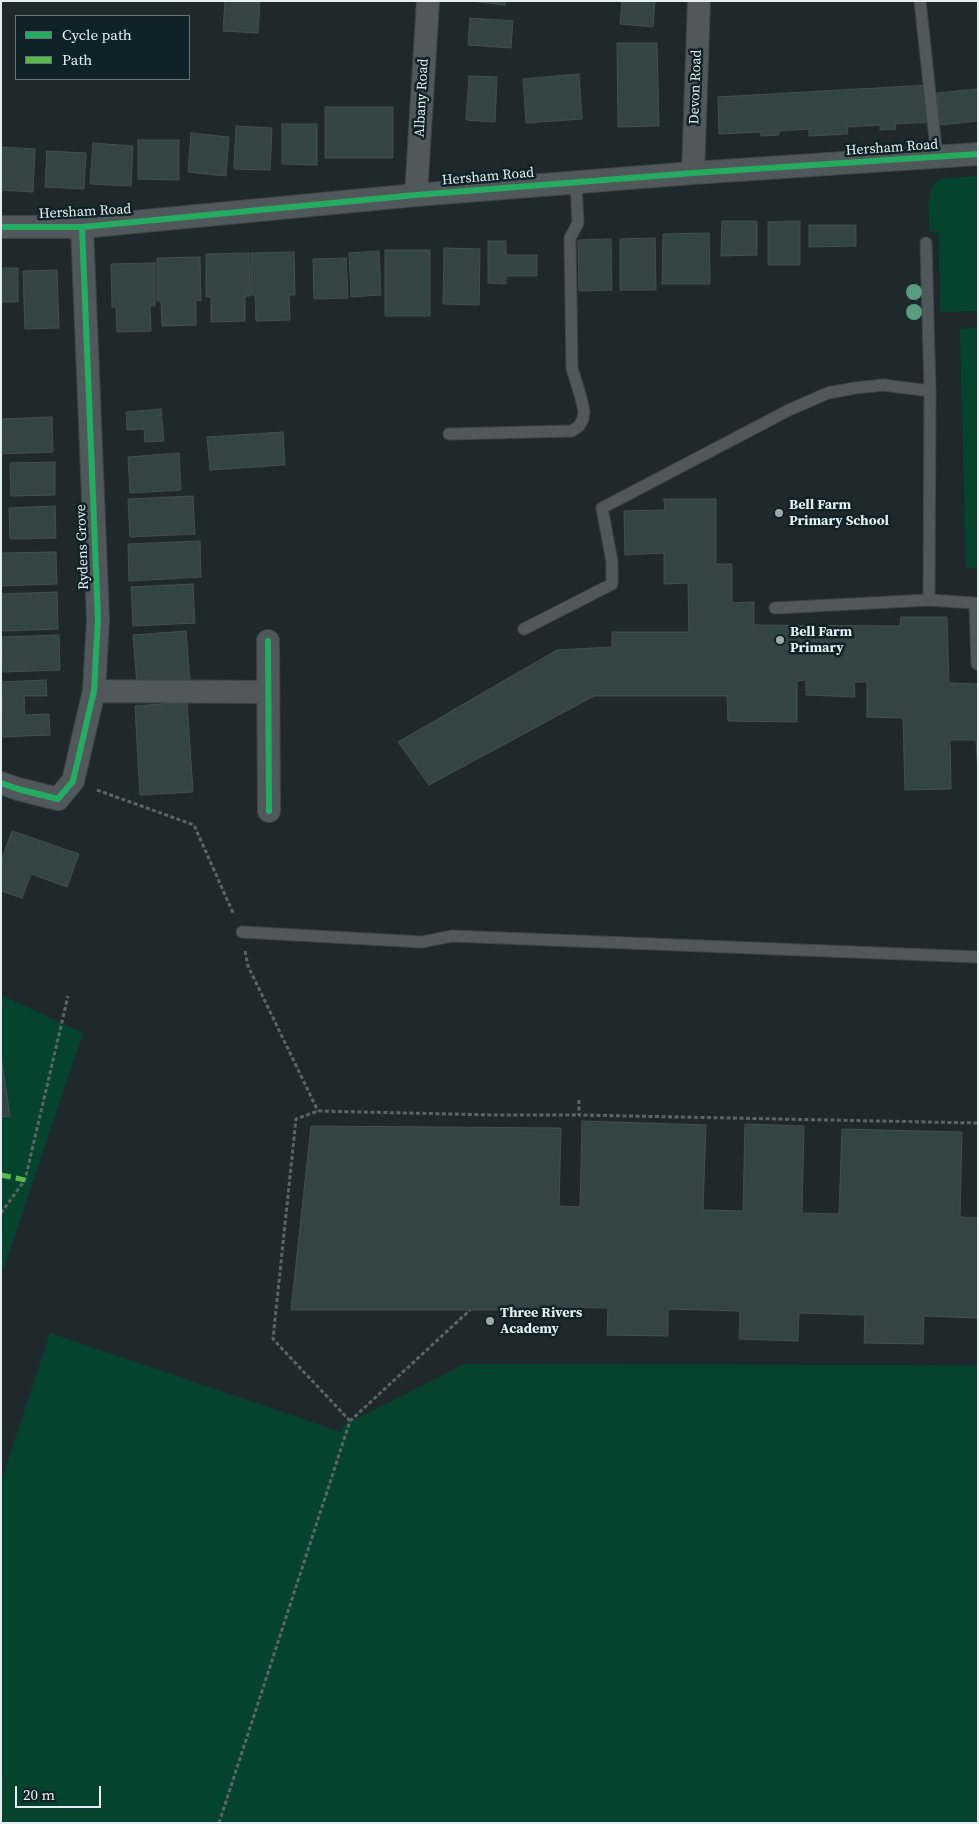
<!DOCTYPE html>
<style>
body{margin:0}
#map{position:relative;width:979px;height:1824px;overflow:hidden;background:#1f292c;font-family:"Source Serif 4",serif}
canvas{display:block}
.frame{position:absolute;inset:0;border:2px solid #e3eef2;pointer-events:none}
.legend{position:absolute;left:15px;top:15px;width:175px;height:65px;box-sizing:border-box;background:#102228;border:1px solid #647479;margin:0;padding:6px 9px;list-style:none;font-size:15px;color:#e3eef2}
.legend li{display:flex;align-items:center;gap:10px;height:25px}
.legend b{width:25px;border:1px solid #647479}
.scale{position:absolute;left:15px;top:1786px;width:86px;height:22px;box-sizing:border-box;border:2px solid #e3eef2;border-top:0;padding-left:6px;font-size:15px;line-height:18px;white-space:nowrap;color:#e3eef2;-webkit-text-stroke:4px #102228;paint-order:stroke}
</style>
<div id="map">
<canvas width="979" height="1824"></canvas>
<div class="frame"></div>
<ul class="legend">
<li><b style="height:6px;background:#26ab63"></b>Cycle path</li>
<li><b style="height:6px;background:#58b947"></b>Path</li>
</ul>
<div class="scale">20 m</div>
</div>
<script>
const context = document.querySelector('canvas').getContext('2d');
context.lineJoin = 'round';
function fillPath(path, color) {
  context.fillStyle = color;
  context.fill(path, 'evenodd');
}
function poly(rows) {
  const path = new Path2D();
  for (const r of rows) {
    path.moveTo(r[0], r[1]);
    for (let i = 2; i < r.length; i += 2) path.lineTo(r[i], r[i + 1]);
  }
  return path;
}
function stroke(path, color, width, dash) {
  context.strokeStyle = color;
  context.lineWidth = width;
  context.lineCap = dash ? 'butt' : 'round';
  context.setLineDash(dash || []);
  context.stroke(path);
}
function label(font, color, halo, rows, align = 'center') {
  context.font = font + ' "Source Serif 4",serif';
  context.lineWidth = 5;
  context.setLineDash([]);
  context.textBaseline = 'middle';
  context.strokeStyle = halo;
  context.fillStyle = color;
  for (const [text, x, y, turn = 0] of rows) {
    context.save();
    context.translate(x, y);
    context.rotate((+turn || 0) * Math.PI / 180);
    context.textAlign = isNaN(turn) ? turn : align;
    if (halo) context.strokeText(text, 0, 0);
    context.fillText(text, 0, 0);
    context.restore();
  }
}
const green = poly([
 [978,176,978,311,940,312,939,233,930,232,928,204,932,187,939,179],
 [978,328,978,568,966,568,960,329],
 [1,995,83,1033,1,1277],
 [50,1333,341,1432,344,1425,465,1364,978,1365,978,1823,1,1823,1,1482]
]);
const building = poly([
 [225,1,260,1,258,33,223,31,225,1],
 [471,1,505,1,505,5,471,1],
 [622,1,655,1,653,27,620,24,622,1],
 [470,18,513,21,511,48,468,45,470,18],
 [617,43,657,43,659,126,618,127,617,43],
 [579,74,582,119,526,123,523,79,579,74],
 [469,76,497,77,495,122,466,120,469,76],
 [928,85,929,122,895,124,896,129,880,130,880,125,847,127,848,134,809,136,809,129,779,131,779,135,761,136,761,132,719,134,718,97,928,85],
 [978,89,978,121,940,125,937,93,978,89],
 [325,107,393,107,393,158,325,158,325,107],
 [282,124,317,124,317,165,282,164,282,124],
 [236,126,272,128,270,170,234,169,236,126],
 [191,133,229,137,226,176,188,172,191,133],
 [138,140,179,140,179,180,138,179,138,140],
 [93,143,133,146,131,186,90,184,93,143],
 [1,147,35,149,33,192,1,190,1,147],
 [47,151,86,153,84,189,45,187,47,151],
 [722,221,757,221,757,255,721,256,722,221],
 [800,221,800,265,768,265,768,222,800,221],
 [809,225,856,225,856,246,809,247,809,225],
 [709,233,710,284,662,284,663,234,709,233],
 [655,238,656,290,620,290,620,239,655,238],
 [611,239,612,290,579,291,578,240,611,239],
 [488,241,506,241,506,255,537,255,537,276,506,276,506,284,488,283,488,241],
 [444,248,480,249,479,305,443,304,444,248],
 [385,250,430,250,430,316,385,316,385,250],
 [379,251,381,295,351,297,349,253,379,251],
 [294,252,295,295,289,295,290,320,256,321,255,295,251,295,251,253,294,252],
 [249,253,250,296,245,296,245,321,211,322,211,297,206,297,206,254,249,253],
 [200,257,201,301,196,300,196,325,162,326,161,301,157,301,157,258,200,257],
 [346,258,348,298,314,299,313,259,346,258],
 [155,263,155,306,150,306,151,331,117,332,116,307,112,307,111,264,155,263],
 [1,268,18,268,18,302,1,302,1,268],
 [57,270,59,328,25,329,23,271,57,270],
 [161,409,164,441,145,442,144,429,127,430,126,412,161,409],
 [52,417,53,452,1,454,1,419,52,417],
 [283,432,285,465,210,470,207,437,283,432],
 [179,453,181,490,130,493,128,457,179,453],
 [55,462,55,495,11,496,10,463,55,462],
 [193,496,195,534,130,537,128,499,193,496],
 [664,499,716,499,716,564,732,564,732,603,754,602,754,625,900,626,901,617,947,617,949,683,978,684,978,773,976,740,950,740,951,789,905,790,903,718,867,717,867,682,854,682,855,697,806,695,806,680,797,681,797,722,728,721,727,696,594,696,429,785,398,742,557,650,612,647,612,632,689,632,688,583,664,584,664,553,625,555,624,511,665,510,664,499],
 [55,506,56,538,10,539,9,508,55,506],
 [200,541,201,577,129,581,128,544,200,541],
 [56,552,57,584,1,586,1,553,56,552],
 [193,584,195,623,133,626,131,587,193,584],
 [57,592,58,629,1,631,1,594,57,592],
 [186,631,190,681,137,685,133,635,186,631],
 [59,635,60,670,3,672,2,637,59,635],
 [46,680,47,696,24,696,25,715,49,714,50,735,2,737,1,716,3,716,1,682,46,680],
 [187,702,193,792,140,795,135,706,187,702],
 [12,831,79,854,67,887,31,874,22,898,1,891,1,861,12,831],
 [1,1056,10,1116,1,1117,1,1056],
 [582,1121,706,1125,703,1210,743,1211,745,1124,804,1126,802,1213,839,1214,842,1129,962,1132,960,1217,978,1218,978,1318,924,1316,923,1344,864,1343,865,1315,799,1313,798,1341,739,1339,740,1311,668,1309,668,1336,607,1335,608,1308,556,1307,556,1310,291,1310,311,1126,561,1128,559,1206,580,1207,582,1121]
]);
const path = poly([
 [97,790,194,825,234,915],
 [245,951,248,966,318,1111],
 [579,1100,579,1115,978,1123],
 [1,1213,25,1180,68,996],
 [350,1421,273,1339,296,1119,318,1111,494,1115,579,1115],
 [219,1823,350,1421,470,1310]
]);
const service = poly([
 [920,1,937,158],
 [926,243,930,391,929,600],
 [449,434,572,431,579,426,583,419,584,411,581,398,572,368,570,238,578,223,576,183],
 [775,608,929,600,975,603,977,664],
 [524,629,612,584,612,562,602,508,789,410,828,393,855,388,883,385,930,391],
 [242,932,422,942,452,936,978,957]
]);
const minor = poly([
 [693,173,699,1],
 [416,195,428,1],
 [1,227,82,227,416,195,693,173,978,154],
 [268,641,269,811],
 [94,691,268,692],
 [1,783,18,789,58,799,73,781,94,691,98,619,82,227]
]);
const quiet = poly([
 [1,1175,25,1180]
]);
const cycleway = poly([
 [1,227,82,227,416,195,693,173,978,154],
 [268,641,269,811],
 [1,783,18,789,58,799,73,781,94,691,98,619,82,227]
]);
const trees = [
 [914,292],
 [914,312]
];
const markers = [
 [779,513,5,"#9ea9ad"],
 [780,640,5,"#9ea9ad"],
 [490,1321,5,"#9ea9ad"]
];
const streetNames = [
 ["Devon Road",696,87,-88],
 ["Albany Road",422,98,-87],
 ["Hersham Road",892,148,-4],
 ["Hersham Road",488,177,-5],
 ["Hersham Road",85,212,-3],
 ["Rydens Grove",83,547,-92]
];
const poiNames = [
 ["Bell Farm",789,505],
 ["Primary School",789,521],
 ["Bell Farm",790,632],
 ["Primary",790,648],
 ["Three Rivers",500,1313],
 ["Academy",500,1329]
];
fillPath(green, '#06432f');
fillPath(building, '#344344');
stroke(building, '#454e4f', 1);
stroke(service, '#3d4548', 13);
stroke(minor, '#3d4548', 24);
stroke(path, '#5c6466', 3, [4, 2.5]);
stroke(service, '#51585b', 11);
stroke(minor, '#51585b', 22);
stroke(quiet, '#58b947', 5, [10, 5]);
stroke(cycleway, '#26ab63', 6);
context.fillStyle = '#5a9b82';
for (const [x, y] of trees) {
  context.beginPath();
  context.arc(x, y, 8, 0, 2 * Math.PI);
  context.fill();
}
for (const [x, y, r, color] of markers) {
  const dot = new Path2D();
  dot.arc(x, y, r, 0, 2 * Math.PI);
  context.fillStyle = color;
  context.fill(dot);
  stroke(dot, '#102228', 2);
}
label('14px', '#e3eef2', '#102228', streetNames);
label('bold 14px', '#e3eef2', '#102228', poiNames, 'left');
</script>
